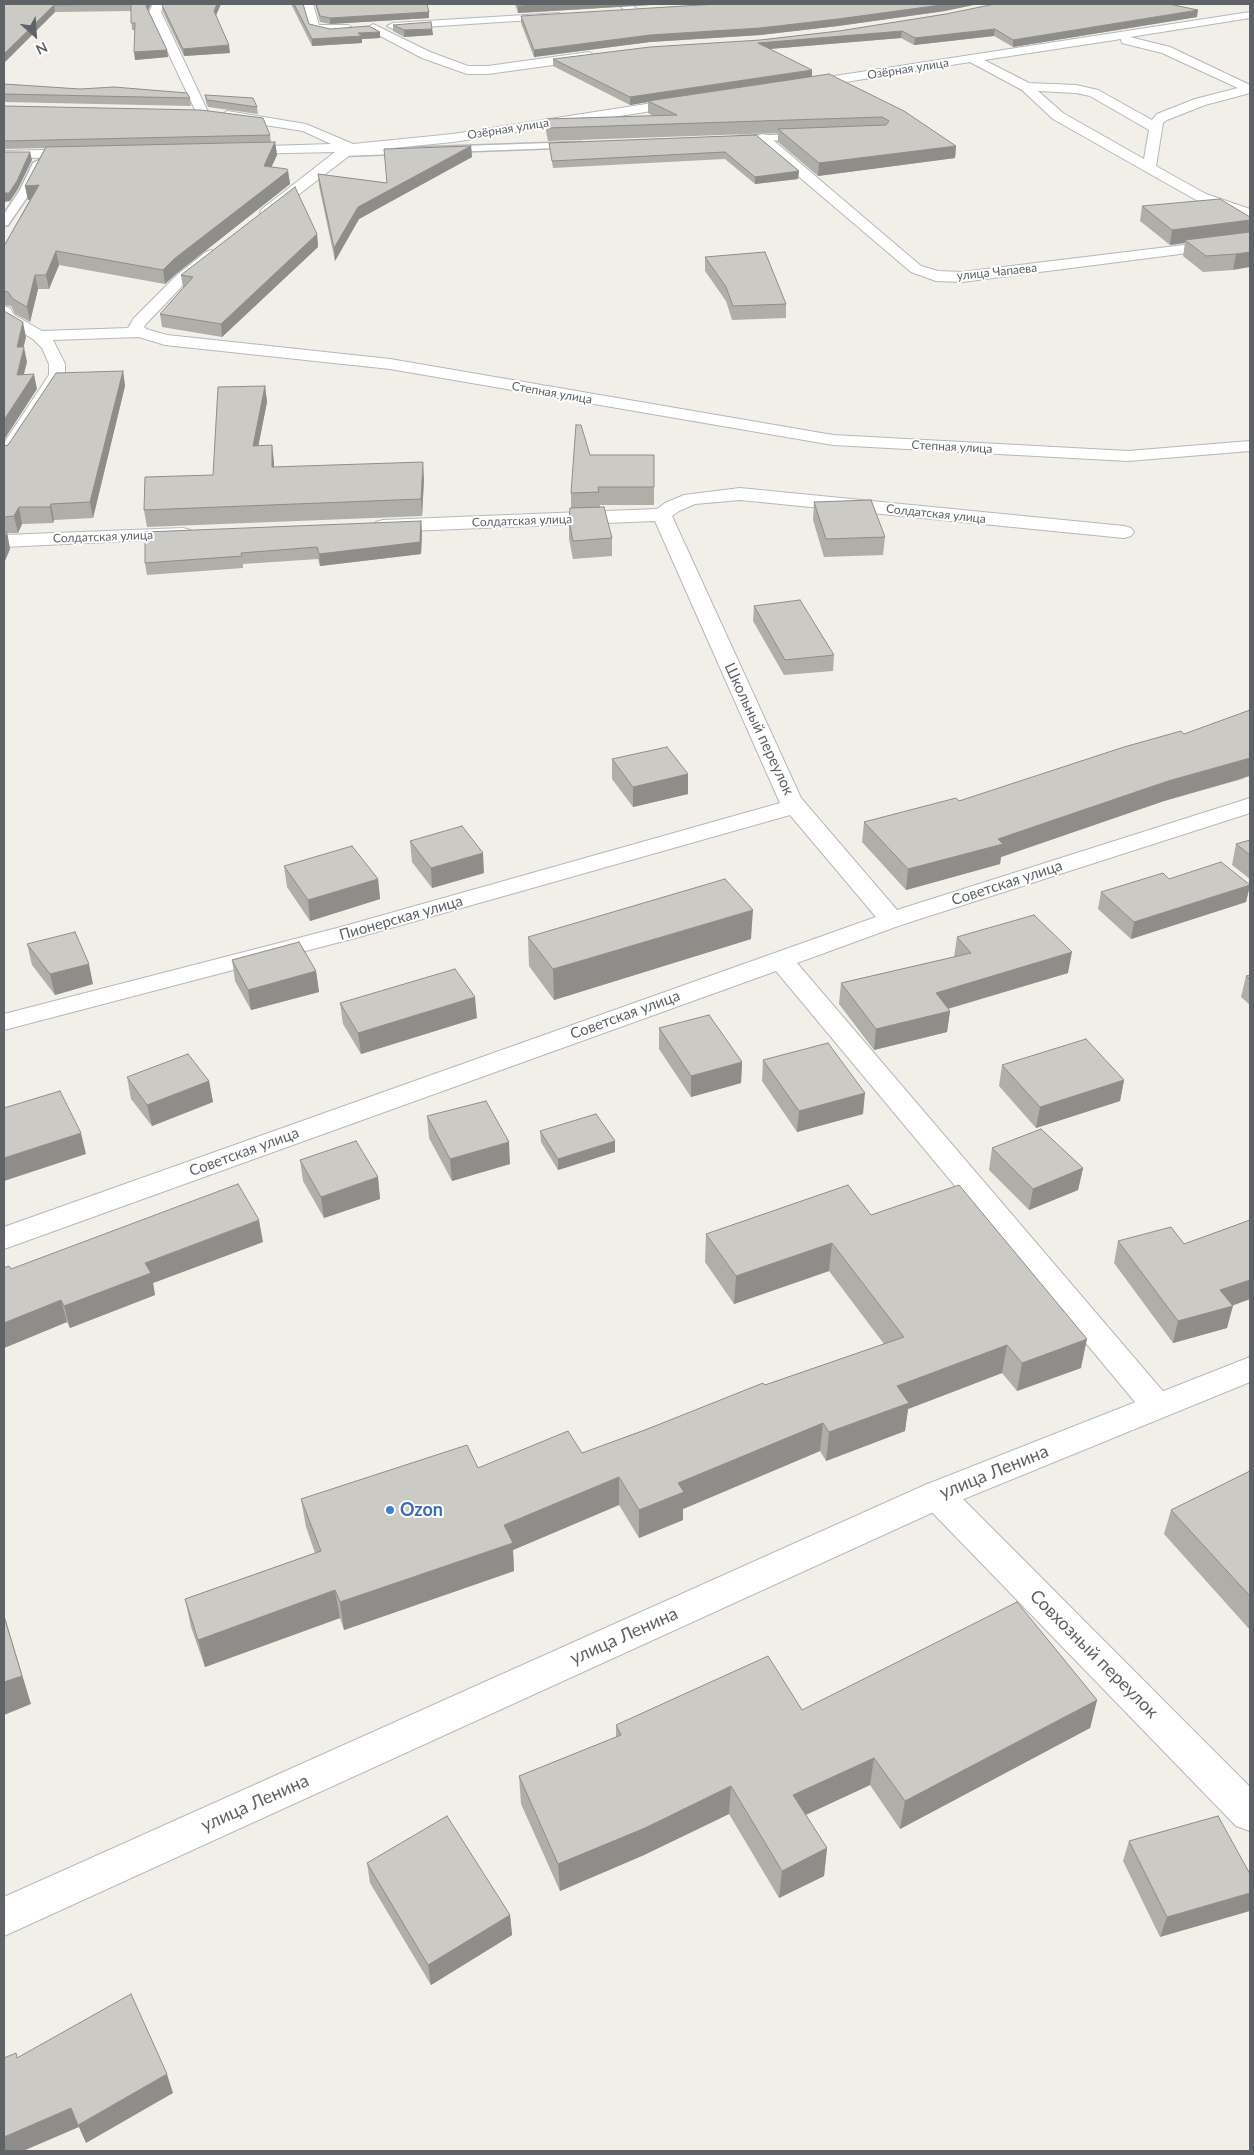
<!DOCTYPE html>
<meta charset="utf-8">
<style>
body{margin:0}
#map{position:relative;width:1254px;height:2155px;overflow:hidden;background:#f1efe8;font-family:Lato,sans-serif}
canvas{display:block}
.frame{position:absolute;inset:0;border:5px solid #5f6368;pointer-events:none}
.north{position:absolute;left:10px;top:10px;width:50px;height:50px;-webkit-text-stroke:4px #fff;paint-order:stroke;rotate:154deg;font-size:14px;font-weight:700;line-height:20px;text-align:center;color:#5f6368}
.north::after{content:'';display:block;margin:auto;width:18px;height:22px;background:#5f6368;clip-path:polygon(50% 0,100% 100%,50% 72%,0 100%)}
</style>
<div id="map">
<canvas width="1254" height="2155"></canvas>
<div class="frame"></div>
<div class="north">N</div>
</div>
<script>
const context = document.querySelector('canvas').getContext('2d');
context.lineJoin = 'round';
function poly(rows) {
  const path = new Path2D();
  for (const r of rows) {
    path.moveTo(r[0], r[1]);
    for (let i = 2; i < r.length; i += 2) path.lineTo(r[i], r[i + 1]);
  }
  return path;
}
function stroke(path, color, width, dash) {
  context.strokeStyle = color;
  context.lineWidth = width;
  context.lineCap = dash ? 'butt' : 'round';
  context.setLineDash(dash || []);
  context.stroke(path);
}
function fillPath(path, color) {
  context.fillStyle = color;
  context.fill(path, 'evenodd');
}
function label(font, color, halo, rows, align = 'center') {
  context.font = font + ' Lato,sans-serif';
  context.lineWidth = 4;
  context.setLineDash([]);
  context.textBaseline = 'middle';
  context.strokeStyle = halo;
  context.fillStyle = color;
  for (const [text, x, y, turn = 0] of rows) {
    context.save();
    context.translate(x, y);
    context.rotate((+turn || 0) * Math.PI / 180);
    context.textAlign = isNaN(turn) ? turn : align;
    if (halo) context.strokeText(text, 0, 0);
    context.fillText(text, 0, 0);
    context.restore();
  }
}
const service = poly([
 [807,134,812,137,811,139,739,142,734,139,739,136,807,134],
 [580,142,584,143,585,145,584,147,342,156,336,153,342,150,580,142],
 [39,160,45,163,32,190,8,225,4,226,4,214,20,190,33,163,39,160]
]);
const minor = poly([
 [153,4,164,4,161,12,208,112,207,115,202,116,196,112,149,12,153,4],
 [303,4,313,4,319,25,348,25,354,29,348,33,324,33,310,29,303,4],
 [616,4,630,4,640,11,638,13,630,13,616,4],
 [1250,12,1250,18,1130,37,1170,47,1250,85,1250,93,1205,105,1167,120,1163,123,1156,166,1206,194,1250,209,1250,218,1196,200,1053,119,1022,90,970,62,802,89,796,85,802,81,1250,12],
 [1121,39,1122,43,1162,53,1238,88,1195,99,1157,114,1152,120,1098,90,1076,85,1029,83,984,60,1121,39],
 [1038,91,1076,93,1090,96,1149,130,1144,159,1063,113,1038,91],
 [558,13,564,16,562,18,393,29,387,26,393,23,558,13],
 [373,24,430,52,468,66,488,66,589,52,595,56,589,60,488,74,467,74,422,58,369,30,367,28,373,24],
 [685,98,691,102,690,105,453,142,354,152,272,215,267,216,262,215,260,212,262,209,335,152,240,154,233,150,235,147,331,144,303,131,227,119,221,115,227,111,306,124,353,144,453,134,685,98],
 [762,134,767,135,921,266,938,271,962,272,1250,237,1250,245,962,282,936,281,911,272,757,141,755,138,762,134],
 [79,149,84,150,86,153,84,156,4,159,4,151,79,149],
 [211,250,216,252,219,255,216,258,187,281,146,324,144,327,146,329,167,335,390,359,833,435,1128,451,1250,441,1250,451,1128,461,833,445,390,369,165,345,139,337,53,340,65,364,65,375,10,460,4,461,4,443,49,375,49,364,42,348,33,339,4,322,4,306,10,308,14,315,42,331,128,328,134,318,177,275,206,252,211,250],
 [740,488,1124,526,1131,528,1134,532,1131,536,1124,538,740,500,695,504,679,511,672,516,801,798,897,910,1250,798,1250,813,901,925,797,963,1167,1396,1172,1405,1167,1414,1156,1418,1145,1414,776,971,4,1249,4,1227,876,917,790,815,359,937,4,1030,4,1014,341,927,780,803,655,521,383,532,376,530,373,526,376,522,383,520,657,509,665,503,684,495,740,488],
 [183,528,190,530,193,534,190,538,4,547,4,535,183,528],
 [937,1481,949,1485,1250,1787,1250,1831,1236,1826,925,1505,920,1495,925,1485,937,1481]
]);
const secondary = poly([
 [1250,1357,1250,1382,949,1505,4,1936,4,1897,925,1485,1250,1357]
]);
const wall = poly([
 [4,4,151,4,148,10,167,50,168,57,135,60,135,30,132,30,131,11,55,12,4,63],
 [291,4,303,4,309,24,330,29,380,38,362,39,362,43,312,46],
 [315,4,427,4,429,18,330,24,320,22],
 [515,4,667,4,518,13],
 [162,5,216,16,230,53,184,56,163,12],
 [945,11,838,26,760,35,650,42,534,57,521,23,521,16],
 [946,14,1197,17,1013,47,994,36,914,45,901,38,770,49,812,77,956,146,955,158,818,176,778,142,778,133,548,141,546,131,546,119,653,116,648,113,648,102,630,105,553,66,553,59,760,40,839,31],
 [393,25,432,29,433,35,404,37,393,31],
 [4,84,190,98,191,106,4,102],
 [205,95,257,107,258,114,208,107,206,102],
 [4,106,270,135,271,142,275,142,277,155,271,167,288,171,290,184,176,274,165,284,59,265,49,289,38,289,30,322,15,314,11,306,4,305,4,246,30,199,28,200,25,186,45,148,4,149],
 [756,135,799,171,798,179,755,184,725,159,553,168,550,150,549,143],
 [471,146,472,157,359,219,335,261,319,186,318,174,387,183],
 [1142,206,1250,217,1233,270,1203,272,1183,256,1185,243,1170,245,1140,221],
 [317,234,318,247,222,337,162,327,160,314,183,288,181,275],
 [705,257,786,304,786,318,732,320,726,301,705,271],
 [123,371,125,386,93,518,54,520,53,523,22,524,18,533,7,533,10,549,4,563,4,446,8,445],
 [265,386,267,402,258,446,274,462,274,467,424,479,422,516,147,527,144,510,213,475],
 [590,455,654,455,654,505,600,505,600,507,612,538,612,556,573,559,569,539,569,521,571,508,571,493],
 [814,502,885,537,883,555,824,557,813,520],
 [422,532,421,554,320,566,318,559,243,564,243,568,147,575,145,563],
 [754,606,834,655,833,671,784,675,753,621],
 [612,759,688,774,688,794,633,807,612,779],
 [1246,778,1164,801,1001,857,1000,864,906,890,862,842,864,822,959,801],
 [1250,840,1250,879,1232,865,1236,844],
 [410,841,484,873,432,888,412,862],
 [284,866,378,879,380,899,310,921,287,887],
 [1169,879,1250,885,1246,902,1131,939,1098,909,1101,892],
 [528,937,751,939,554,1000,529,966],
 [957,937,1068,973,948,1009,950,1011,947,1032,874,1050,839,1004,841,983,954,957],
 [27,944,93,984,55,995,32,965],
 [232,960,316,971,319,992,251,1010,235,981],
 [1250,975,1250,1005,1241,997,1246,976],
 [340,1003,477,1018,361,1054,343,1024],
 [659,1028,742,1062,741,1083,691,1097,659,1049],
 [763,1060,863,1114,797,1132,762,1081],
 [1002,1065,1124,1080,1120,1101,1036,1128,999,1086],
 [127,1077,209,1081,213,1102,152,1126,131,1099],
 [427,1116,510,1164,452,1181,429,1138],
 [540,1131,615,1152,558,1170,541,1142],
 [992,1148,1083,1168,1078,1190,1029,1210,989,1170],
 [300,1160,378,1177,380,1199,324,1218,303,1181],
 [871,1215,1081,1368,1017,1391,1002,1373,908,1409,905,1431,826,1461,820,1451,683,1509,683,1520,639,1538,619,1505,513,1550,514,1571,344,1630,340,1618,205,1667,191,1627,185,1599,315,1553,306,1527,301,1499,478,1468,582,1453,765,1385,884,1344,829,1271,734,1304,705,1262,706,1234],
 [1250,1220,1250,1299,1232,1306,1227,1328,1173,1343,1114,1263,1118,1241,1184,1244],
 [263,1242,153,1283,155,1295,70,1328,67,1322,4,1348,4,1268,11,1269],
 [1250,1471,1250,1630,1164,1534,1171,1510],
 [1097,1700,1090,1728,900,1829,870,1785,806,1815,827,1848,824,1876,779,1898,729,1814,644,1855,560,1891,521,1804,519,1776,616,1737,616,1725,802,1710],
 [1218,1816,1160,1937,1123,1861,1129,1841],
 [367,1863,510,1915,512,1935,431,1985,370,1883]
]);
const shadedWall = poly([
 [147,4,151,4,147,13,146,6],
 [217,4,221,4,215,18,214,11],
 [553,4,667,4,518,13,518,6],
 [948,4,979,4,945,11,838,26,760,35,650,42,534,57,534,50,650,35],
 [54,5,55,12,4,63,4,54],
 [1198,10,1197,17,1013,47,1013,40],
 [429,12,429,18,330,24,330,18],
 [432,29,433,35,404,37,404,30],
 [995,29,994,36,914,45,915,38],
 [902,31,901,38,757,50,758,43],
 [380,32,380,38,362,39,362,43,312,46,312,39,358,33],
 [229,45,230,53,184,56,183,49],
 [167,50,168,57,135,60,134,52],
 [812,70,812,78,648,101,648,102,630,105,630,97],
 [275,142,277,155,266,179,264,166],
 [471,146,472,157,359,219,335,261,334,248,358,207],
 [956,146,955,158,818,176,819,163],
 [30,152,32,160,18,189,10,201,4,202,4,193],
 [288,171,290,184,176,274,165,284,163,270,174,259],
 [799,171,798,179,755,184,755,177],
 [39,185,41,199,28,200,25,186],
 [1250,220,1250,233,1185,240,1185,243,1170,245,1172,230],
 [317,234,318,247,222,337,221,324],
 [56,251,59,265,49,289,46,275],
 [1250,252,1250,267,1233,270,1236,254],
 [35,275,38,289,30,322,27,307],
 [23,322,26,337,20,362,17,347],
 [24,347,27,362,20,390,17,375],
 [123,371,125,386,93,518,90,502],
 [34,374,37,389,4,440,4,420],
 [265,386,267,402,255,463,253,446],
 [272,445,274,462,274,484,272,467],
 [423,462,424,479,422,516,421,499],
 [51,504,54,520,53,523,50,507],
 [19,507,22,524,18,533,14,516],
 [421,521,422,532,421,554,320,566,319,554],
 [7,532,10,549,4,563,4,539],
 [1250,758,1250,776,1164,801,1001,857,1000,864,906,890,908,869,1168,781],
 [688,774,688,794,633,807,633,787],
 [483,853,484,873,432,888,431,868],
 [378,879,380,899,310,921,308,900],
 [1250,885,1246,902,1131,939,1134,922],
 [753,910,751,939,554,1000,553,969],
 [1072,952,1068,973,933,1013,936,993],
 [89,964,93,984,55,995,50,974],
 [316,971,319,992,251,1010,248,990],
 [475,997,477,1018,361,1054,358,1033],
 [950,1011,947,1032,874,1050,876,1029],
 [742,1062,741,1083,691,1097,691,1076],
 [1124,1080,1120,1101,1036,1128,1040,1107],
 [209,1081,213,1102,152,1126,147,1105],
 [865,1093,863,1114,797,1132,799,1111],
 [81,1133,86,1154,4,1181,4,1158],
 [615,1141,615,1152,558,1170,558,1159],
 [509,1142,510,1164,452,1181,450,1159],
 [1083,1168,1078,1190,1029,1210,1033,1189],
 [378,1177,380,1199,324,1218,321,1197],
 [259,1220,263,1242,153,1283,155,1295,70,1328,64,1306,145,1263],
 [832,1243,829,1271,734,1304,736,1276],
 [1250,1280,1250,1299,1222,1309,1233,1306,1227,1328,1173,1343,1178,1321,1220,1290],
 [61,1300,67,1322,4,1348,4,1323],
 [1087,1339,1081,1368,1017,1391,1022,1363],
 [1007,1345,1002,1373,908,1409,905,1431,826,1461,829,1432,897,1386],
 [823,1423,820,1451,683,1509,683,1520,639,1538,639,1510,678,1483],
 [619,1477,619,1505,513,1550,514,1571,344,1630,340,1602,504,1525],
 [335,1590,340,1618,205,1667,198,1640],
 [4,1615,31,1704,4,1715],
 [1097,1700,1090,1728,900,1829,905,1801],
 [874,1758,870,1785,790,1822,793,1795],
 [731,1786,729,1814,644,1855,560,1891,558,1864],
 [827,1848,824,1876,779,1898,782,1871],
 [1250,1893,1250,1911,1160,1937,1167,1917],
 [510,1915,512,1935,431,1985,428,1965],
 [167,2074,173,2093,86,2143,78,2125],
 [71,2108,79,2127,23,2151,4,2151,4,2137]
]);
const building = poly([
 [4,4,120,4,54,5,4,54,4,4],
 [131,4,147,4,146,6,167,50,134,52,135,23,131,23,131,4],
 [163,4,217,4,214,11,229,45,183,49,162,5,163,4],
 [294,4,303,4,309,24,330,29,369,26,380,32,358,33,362,36,312,39,294,4],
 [316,4,427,4,429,12,330,18,320,16,316,4],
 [517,4,553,4,518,6,517,4],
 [717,4,948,4,838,19,760,28,650,35,534,50,521,16,717,4],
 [995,4,1169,4,1198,10,1013,40,995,29,915,38,902,31,758,43,812,70,630,97,553,59,650,47,760,40,839,31,946,14,995,4],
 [431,22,432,29,404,30,393,25,431,22],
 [829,74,904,111,956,146,819,163,778,129,886,125,889,121,882,117,548,128,546,119,677,115,648,101,829,74],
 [4,84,80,89,114,87,187,93,190,98,4,94,4,84],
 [205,95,253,98,257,107,207,100,205,95],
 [4,106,201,110,263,118,270,135,4,141,4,106],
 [756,135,799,171,755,177,725,152,552,161,549,143,756,135],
 [275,142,264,166,287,169,288,171,174,259,163,270,56,251,46,275,35,275,27,307,13,299,8,292,4,291,4,246,39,185,25,186,46,147,275,142],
 [471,146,358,207,334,248,318,174,387,183,384,149,471,146],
 [4,152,30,152,17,181,9,193,4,193,4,152],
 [295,187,317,234,221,324,160,314,193,277,181,275,295,187],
 [1220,199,1250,217,1250,220,1172,230,1142,206,1220,199],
 [1250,232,1250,252,1236,254,1206,256,1185,240,1250,232],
 [765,252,786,304,733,306,726,287,705,257,765,252],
 [4,311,23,322,17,347,24,347,17,375,34,374,4,420,4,311],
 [123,371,90,502,51,504,50,507,19,507,14,516,4,517,4,446,8,445,56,373,123,371],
 [265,386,253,446,272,445,272,467,423,462,421,499,144,510,145,477,213,475,218,387,265,386],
 [576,425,581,425,590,455,654,455,654,487,598,487,599,492,571,493,576,425],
 [871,500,885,537,826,539,814,502,871,500],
 [604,507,612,538,573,541,569,521,570,508,604,507],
 [421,521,420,542,319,554,317,547,241,553,242,556,145,563,145,532,421,521],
 [4,532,7,532,4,539,4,532],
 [800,600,834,655,785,660,754,606,800,600],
 [1250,710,1250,758,1168,781,998,839,1003,844,908,869,864,822,956,798,959,801,1124,747,1181,731,1184,734,1250,710],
 [667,747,688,774,633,787,612,759,667,747],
 [462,826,483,853,431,868,410,841,462,826],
 [1250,840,1250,855,1236,844,1250,840],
 [352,846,378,879,308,900,284,866,352,846],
 [1221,862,1250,885,1134,922,1101,892,1163,873,1169,879,1221,862],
 [725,879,753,910,553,969,528,937,725,879],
 [1034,915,1072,952,936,993,950,1011,876,1029,841,983,971,953,957,937,1034,915],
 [75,932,89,964,50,974,27,944,75,932],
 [299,942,316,971,248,990,232,960,299,942],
 [455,969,475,997,358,1033,340,1003,455,969],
 [1250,975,1250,979,1246,976,1250,975],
 [709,1015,742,1062,691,1076,659,1028,709,1015],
 [1086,1039,1124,1080,1040,1107,1002,1065,1086,1039],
 [828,1043,865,1093,799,1111,763,1060,828,1043],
 [188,1054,209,1081,147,1105,127,1077,188,1054],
 [60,1091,81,1133,4,1158,4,1108,60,1091],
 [486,1101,509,1142,450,1159,427,1116,486,1101],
 [596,1114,615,1141,558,1159,540,1131,596,1114],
 [1041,1129,1083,1168,1033,1189,992,1148,1041,1129],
 [356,1141,378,1177,321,1197,300,1160,356,1141],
 [238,1184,259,1220,145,1263,151,1273,64,1306,61,1300,4,1323,4,1268,9,1266,11,1269,238,1184],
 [848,1185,871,1215,959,1185,1087,1339,1022,1363,1007,1345,897,1386,909,1403,829,1432,823,1423,678,1483,684,1492,639,1510,619,1477,504,1525,513,1543,340,1602,335,1590,198,1640,185,1599,321,1551,301,1499,467,1445,478,1468,568,1431,582,1453,645,1430,763,1383,765,1385,904,1337,832,1243,736,1276,706,1234,848,1185],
 [1250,1220,1250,1280,1220,1290,1233,1306,1178,1321,1118,1241,1171,1227,1184,1244,1250,1220],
 [1250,1471,1250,1596,1171,1510,1250,1471],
 [1017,1602,1097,1700,905,1801,874,1758,793,1795,827,1848,782,1871,731,1786,645,1828,558,1864,519,1776,621,1735,616,1725,768,1656,802,1710,1017,1602],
 [4,1616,22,1676,4,1682,4,1616],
 [447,1816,510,1915,428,1965,367,1863,447,1816],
 [1218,1816,1250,1874,1250,1893,1167,1917,1129,1841,1218,1816],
 [131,1994,167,2074,78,2125,71,2108,4,2137,4,2058,16,2053,17,2058,131,1994]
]);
const markers = [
 [390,1510,5,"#3f7fe0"]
];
const farStreetnames = [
 ["Озёрная улица",908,69,-9],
 ["Озёрная улица",508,129,-9],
 ["улица Чапаева",997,272,-6],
 ["Степная улица",552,393,10],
 ["Степная улица",952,447,3],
 ["Солдатская улица",936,514,6],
 ["Солдатская улица",522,521,-2],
 ["Солдатская улица",103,537,-2]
];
const streetNames = [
 ["Школьный переулок",759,729,65],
 ["Советская улица",1007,883,-18],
 ["Пионерская улица",401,918,-16],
 ["Советская улица",625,1015,-20],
 ["Советская улица",244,1152,-20]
];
const nearStreetnames = [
 ["улица Ленина",994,1472,-22],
 ["улица Ленина",624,1636,-24],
 ["Совхозный переулок",1094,1654,45],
 ["улица Ленина",255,1803,-24]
];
const nearShopnames = [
 ["Ozon",400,1510]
];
stroke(service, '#b5b8bc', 3);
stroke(minor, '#b5b8bc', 2);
stroke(secondary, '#b6babf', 2);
fillPath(service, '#fff');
fillPath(minor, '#fff');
fillPath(secondary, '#fff');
fillPath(wall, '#afaea9');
fillPath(shadedWall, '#8f8d8a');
fillPath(building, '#cccac5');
stroke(building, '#8f8d8a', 1);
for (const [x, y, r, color] of markers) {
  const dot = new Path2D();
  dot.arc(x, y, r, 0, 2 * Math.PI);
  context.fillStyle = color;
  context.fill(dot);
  stroke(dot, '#fff', 2);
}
label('12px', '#5f6368', '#fff', farStreetnames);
label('15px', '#5f6368', '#fff', streetNames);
label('18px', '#5f6368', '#fff', nearStreetnames);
label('bold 18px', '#366cbe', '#fff', nearShopnames, 'left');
</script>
